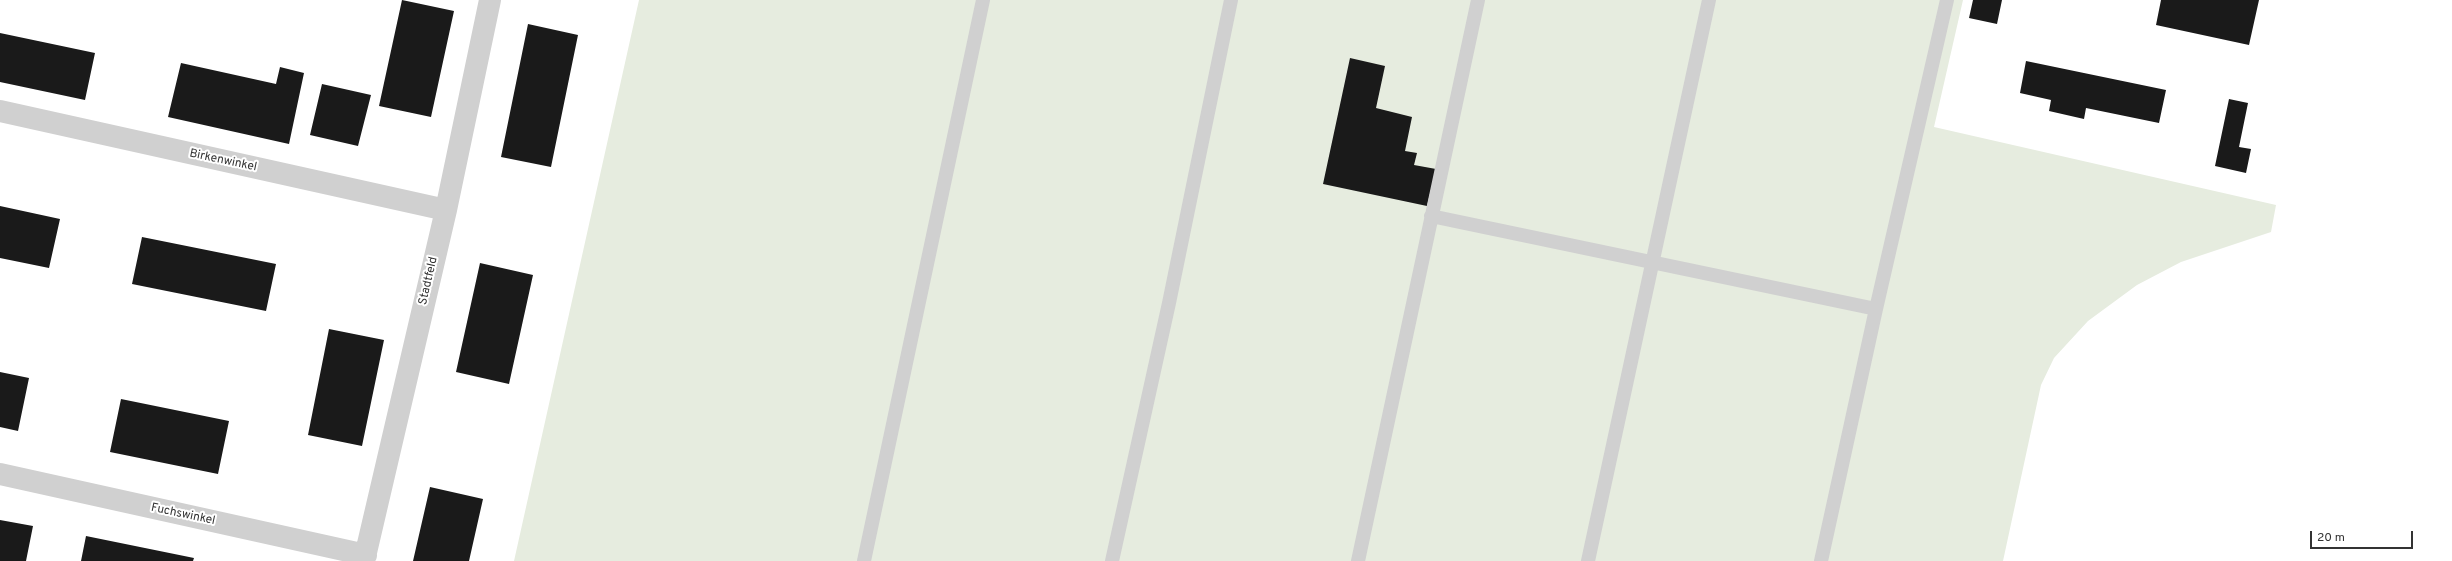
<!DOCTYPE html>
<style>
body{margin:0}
#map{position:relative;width:2452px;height:561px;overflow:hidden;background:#fff;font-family:Overpass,sans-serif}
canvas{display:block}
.scale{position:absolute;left:2310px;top:531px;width:103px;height:18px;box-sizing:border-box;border:2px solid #333;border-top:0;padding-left:5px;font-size:12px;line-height:14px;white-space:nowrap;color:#333;-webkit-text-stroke:3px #fff;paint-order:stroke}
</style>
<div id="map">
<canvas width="2452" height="561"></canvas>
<div class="scale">20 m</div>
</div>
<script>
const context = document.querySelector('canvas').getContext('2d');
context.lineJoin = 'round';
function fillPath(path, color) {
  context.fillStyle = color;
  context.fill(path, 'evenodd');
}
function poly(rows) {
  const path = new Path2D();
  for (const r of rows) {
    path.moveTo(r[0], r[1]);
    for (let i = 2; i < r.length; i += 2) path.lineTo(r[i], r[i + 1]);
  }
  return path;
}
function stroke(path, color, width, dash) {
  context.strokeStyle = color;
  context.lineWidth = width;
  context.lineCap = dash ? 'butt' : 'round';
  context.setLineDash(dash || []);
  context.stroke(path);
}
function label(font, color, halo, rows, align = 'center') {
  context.font = font + ' Overpass,sans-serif';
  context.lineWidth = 4;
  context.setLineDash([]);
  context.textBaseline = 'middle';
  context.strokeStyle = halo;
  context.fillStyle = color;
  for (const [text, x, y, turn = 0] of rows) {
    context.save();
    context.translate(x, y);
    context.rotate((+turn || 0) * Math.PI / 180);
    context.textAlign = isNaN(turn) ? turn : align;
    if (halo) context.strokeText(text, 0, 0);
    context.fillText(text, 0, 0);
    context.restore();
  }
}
const green = poly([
 [639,0,1963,0,1934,127,2276,205,2271,232,2181,262,2137,285,2088,321,2054,358,2041,385,2003,561,514,561]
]);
const building = poly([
 [402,0,454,11,431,117,379,106],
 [1973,0,2002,0,1997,24,1969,18],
 [2161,0,2259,0,2249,45,2156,25],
 [528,24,578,35,551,167,501,157],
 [0,33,95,53,85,100,0,82],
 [1350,58,1385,66,1376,108,1412,117,1405,151,1417,153,1414,165,1436,169,1427,206,1323,184],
 [2026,61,2166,90,2159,123,2086,108,2084,119,2049,111,2051,100,2020,93],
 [181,63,276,84,280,67,304,73,289,144,168,117],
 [322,84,371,95,358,146,310,135],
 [2229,99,2248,103,2239,147,2251,149,2246,173,2215,166],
 [0,206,60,219,49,268,0,258],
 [142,237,276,264,266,311,132,284],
 [480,263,533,275,509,384,456,372],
 [329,329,384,340,362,446,308,435],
 [0,372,29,378,18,431,0,427],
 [121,399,229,421,218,474,110,452],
 [430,487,483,499,469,561,413,561],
 [0,520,33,526,26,561,0,561],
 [86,536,194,558,193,561,81,561]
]);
const lane = poly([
 [1431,216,1876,309],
 [864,561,983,0],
 [1112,561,1169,303,1231,0],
 [1358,561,1478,0],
 [1588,561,1709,0],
 [1821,561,1876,309,1947,0]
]);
const street = poly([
 [0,111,446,210],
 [0,474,366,555],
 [364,561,446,210,490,0]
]);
const streetNames = [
 ["Birkenwinkel",223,161,12],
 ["Stadtfeld",429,281,-77],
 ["Fuchswinkel",183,515,12]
];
fillPath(green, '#e6ecdf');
fillPath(building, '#1a1a1a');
stroke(lane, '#d0d0d0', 14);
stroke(street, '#d0d0d0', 22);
label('12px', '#333', '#fff', streetNames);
</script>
